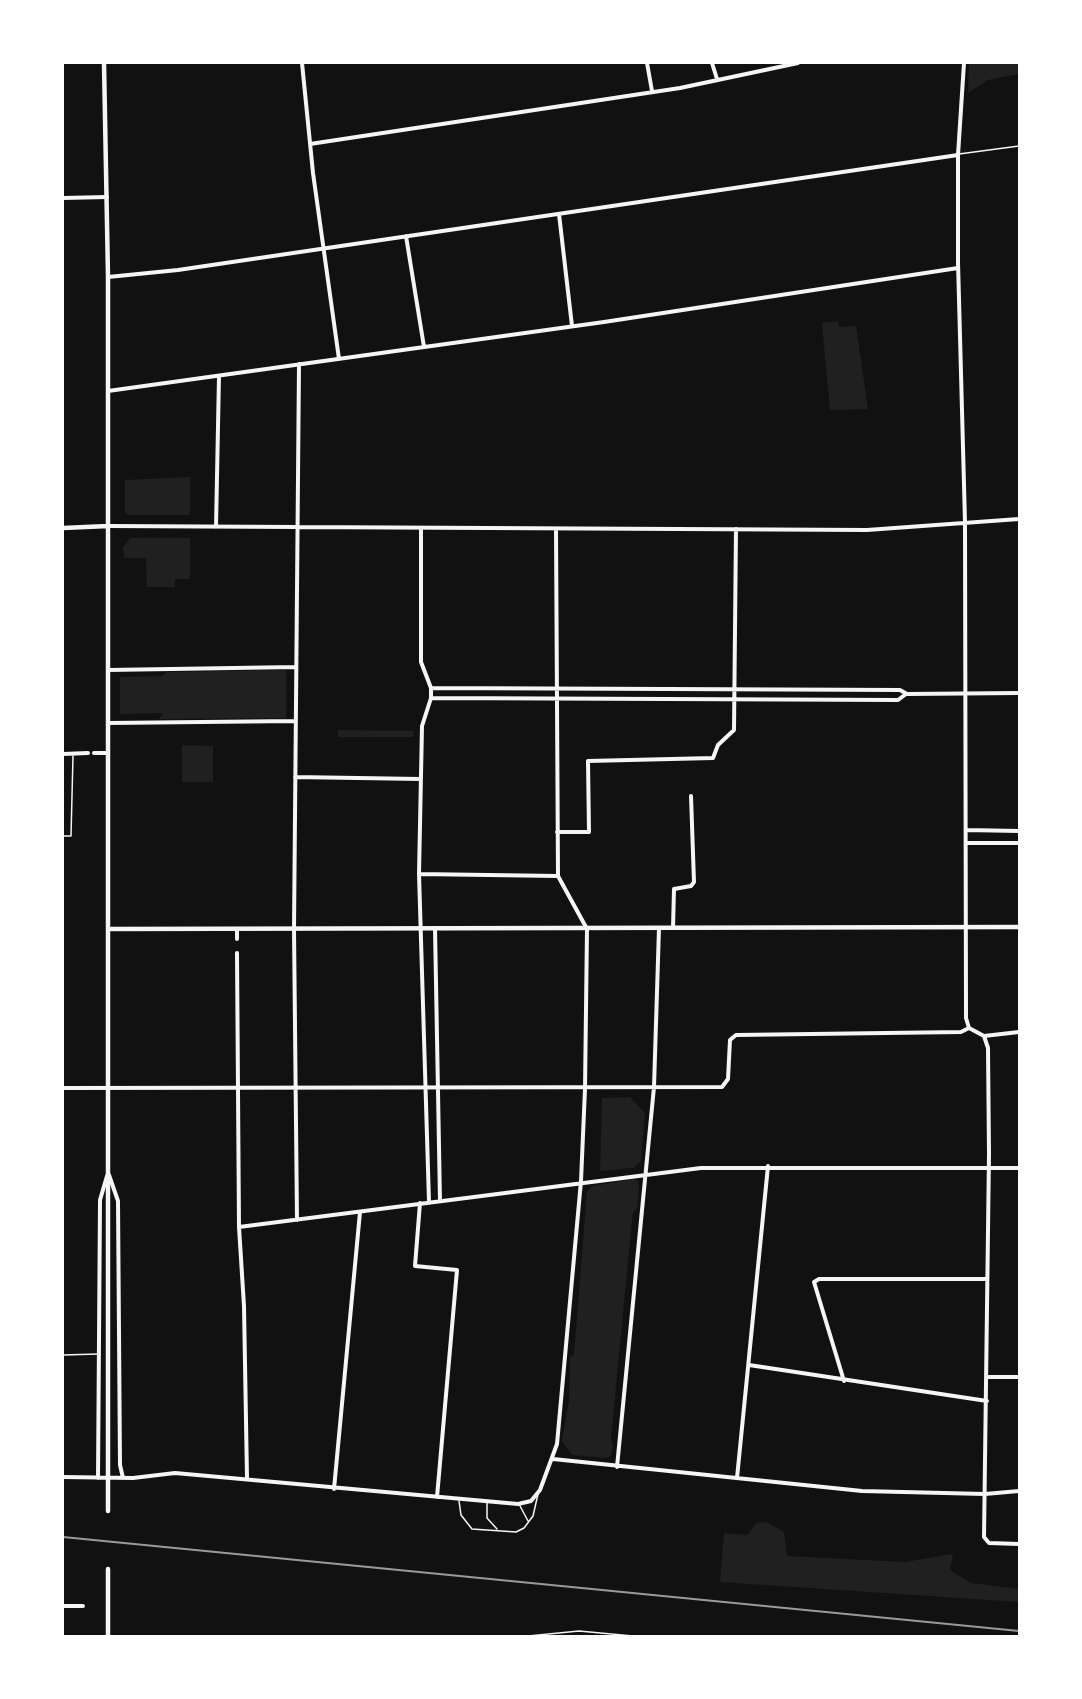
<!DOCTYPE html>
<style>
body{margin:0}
#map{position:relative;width:1082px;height:1699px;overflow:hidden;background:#111;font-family:"Archivo Narrow",sans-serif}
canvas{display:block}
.frame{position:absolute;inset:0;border:64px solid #fff;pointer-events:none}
</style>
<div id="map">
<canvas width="1082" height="1699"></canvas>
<div class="frame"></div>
</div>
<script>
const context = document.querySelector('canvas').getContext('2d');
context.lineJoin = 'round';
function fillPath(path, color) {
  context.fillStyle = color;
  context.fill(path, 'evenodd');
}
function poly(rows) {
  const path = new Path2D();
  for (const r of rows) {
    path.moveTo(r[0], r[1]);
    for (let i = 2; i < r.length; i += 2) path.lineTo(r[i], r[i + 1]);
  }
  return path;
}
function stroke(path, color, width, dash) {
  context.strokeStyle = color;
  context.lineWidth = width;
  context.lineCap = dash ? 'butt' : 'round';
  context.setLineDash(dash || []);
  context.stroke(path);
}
const green = poly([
 [969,63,1019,63,1019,74,988,80,968,93],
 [838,321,839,327,856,326,868,409,830,410,822,323],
 [190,477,190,515,128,515,125,512,125,480],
 [130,538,190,538,190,579,175,579,175,587,147,587,146,558,124,558,123,547],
 [286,670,286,718,159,719,163,713,120,714,120,677,162,676,167,672],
 [338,730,414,731,413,737,338,737],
 [182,745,213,746,213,782,182,782],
 [630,1097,645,1113,641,1161,633,1168,600,1171,602,1098],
 [634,1179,638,1182,639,1188,637,1208,633,1212,627,1272,611,1438,613,1446,611,1456,607,1458,572,1455,562,1441,569,1400,570,1357,574,1354,587,1192,593,1186],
 [767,1522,784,1532,787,1556,905,1562,953,1554,950,1570,971,1583,1019,1589,1019,1602,720,1582,724,1533,747,1535,756,1523]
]);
const service = poly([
 [959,154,1019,146],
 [63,836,71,836,73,756],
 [63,1355,98,1354],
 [459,1501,461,1515,472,1529,516,1532,524,1528,533,1516,538,1494],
 [487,1502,487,1518,497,1529],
 [519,1504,528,1521],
 [280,1636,294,1636],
 [528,1636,579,1631,633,1636]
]);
const minor = poly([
 [302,63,313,173,339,359],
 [647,63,652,91],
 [712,63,717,79],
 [964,63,958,155,958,262,965,522,966,1018,969,1028],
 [310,144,680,88,798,63],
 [63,198,107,197],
 [559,214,572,326],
 [406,236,424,347],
 [108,277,178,270,958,155],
 [108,391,604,322,958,268],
 [108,526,867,530,1019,519],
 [216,527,219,376],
 [421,529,421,662,431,688,431,698,422,726,419,874,429,1202],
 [108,670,296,667],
 [431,688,900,690,907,694,1019,693],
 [431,698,898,700,906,694],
 [108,723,295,721],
 [94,753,108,753],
 [63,754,88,753],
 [295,777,420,779],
 [966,830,1019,831],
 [557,832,589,832,588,761,713,758,718,745,734,730,736,529],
 [966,843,1019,843],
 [419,874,558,876],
 [435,928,440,1201],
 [673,928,674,889,691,886,694,882,691,796],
 [237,939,237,929],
 [237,953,239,1227,244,1306,247,1478],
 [984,1036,988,1048,989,1154,984,1537,989,1543,1019,1544],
 [63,1088,722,1087,728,1079,730,1040,736,1035,961,1032,969,1028,984,1036,1019,1032],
 [109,1175,118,1201,120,1465,123,1478],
 [420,1203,415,1266,457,1270,437,1497],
 [297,1220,294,929,299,364],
 [239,1227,701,1168,1019,1168],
 [749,1365,987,1401],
 [986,1377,1019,1377],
 [844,1381,814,1282,819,1279,987,1279],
 [553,1459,862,1491,985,1494,1019,1491],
 [617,1467,654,1087,659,928],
 [63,1477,133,1478,175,1473,518,1504,531,1501,540,1490,557,1444,581,1181,585,1089,587,929,558,876,556,529],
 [98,1478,100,1200,107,1176],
 [737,1478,768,1166],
 [334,1489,360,1212],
 [63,1606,83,1606]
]);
const tertiary = poly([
 [104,63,108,277,108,1511],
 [63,528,108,526],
 [108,929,1019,927],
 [108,1636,108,1569]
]);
const rail = poly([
 [63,1537,1019,1631]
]);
fillPath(green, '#202020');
stroke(service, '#f5f5f5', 1.5);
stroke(minor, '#f5f5f5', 4);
stroke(tertiary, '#f5f5f5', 4.5);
stroke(rail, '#9a9a9a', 2);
</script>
